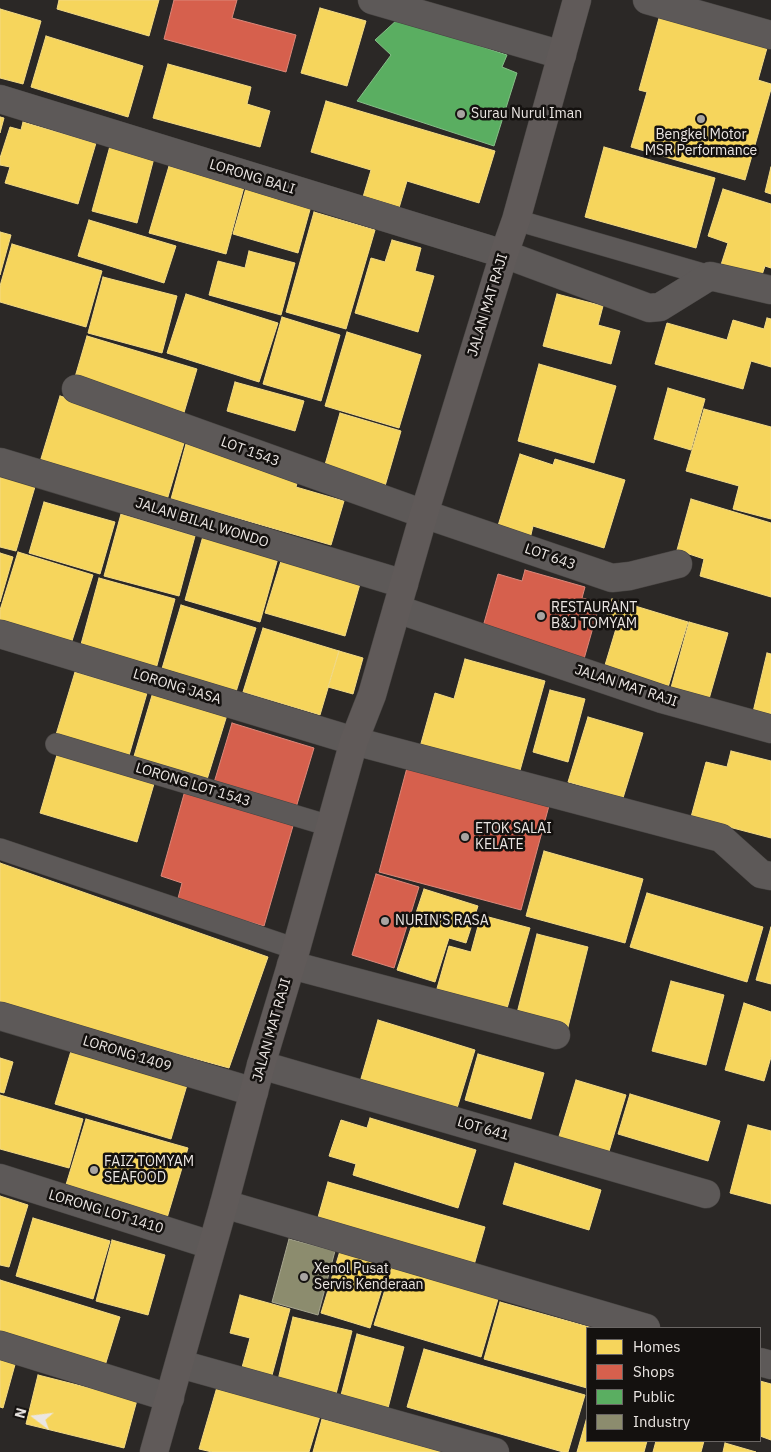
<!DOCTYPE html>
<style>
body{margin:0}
#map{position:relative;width:771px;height:1452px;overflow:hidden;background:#2b2826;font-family:"IBM Plex Sans",sans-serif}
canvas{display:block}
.legend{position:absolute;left:586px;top:1327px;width:175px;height:115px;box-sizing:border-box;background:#14110f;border:1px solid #6a6664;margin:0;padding:6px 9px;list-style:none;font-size:15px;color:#ebe6e3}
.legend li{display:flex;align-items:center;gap:10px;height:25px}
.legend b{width:25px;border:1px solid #6a6664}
.north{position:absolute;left:10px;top:1392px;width:50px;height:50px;-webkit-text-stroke:4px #14110f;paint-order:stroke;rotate:285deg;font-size:14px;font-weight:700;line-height:20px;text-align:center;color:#ebe6e3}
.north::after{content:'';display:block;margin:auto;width:18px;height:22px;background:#ebe6e3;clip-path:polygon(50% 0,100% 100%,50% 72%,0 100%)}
</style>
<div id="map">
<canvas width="771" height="1452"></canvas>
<ul class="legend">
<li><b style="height:14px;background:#f6d55c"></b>Homes</li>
<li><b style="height:14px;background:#d6604d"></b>Shops</li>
<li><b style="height:14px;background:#5aae61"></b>Public</li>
<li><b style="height:14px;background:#8c8c6e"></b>Industry</li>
</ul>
<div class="north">N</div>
</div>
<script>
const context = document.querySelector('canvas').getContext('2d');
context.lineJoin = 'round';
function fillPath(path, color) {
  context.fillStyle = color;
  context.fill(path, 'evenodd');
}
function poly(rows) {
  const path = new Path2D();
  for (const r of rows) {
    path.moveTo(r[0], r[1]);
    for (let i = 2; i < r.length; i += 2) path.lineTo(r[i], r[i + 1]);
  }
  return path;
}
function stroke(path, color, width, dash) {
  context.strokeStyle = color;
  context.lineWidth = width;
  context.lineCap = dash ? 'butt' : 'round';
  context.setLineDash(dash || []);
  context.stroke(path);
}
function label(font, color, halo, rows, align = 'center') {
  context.font = font + ' "IBM Plex Sans",sans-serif';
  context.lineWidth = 5;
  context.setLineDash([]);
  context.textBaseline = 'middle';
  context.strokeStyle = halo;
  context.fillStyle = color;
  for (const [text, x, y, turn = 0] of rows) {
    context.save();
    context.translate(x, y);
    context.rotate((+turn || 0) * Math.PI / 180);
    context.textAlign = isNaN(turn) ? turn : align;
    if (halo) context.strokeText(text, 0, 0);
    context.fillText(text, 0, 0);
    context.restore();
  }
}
const homes = poly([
 [59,0,159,0,149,36,57,9,59,0],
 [320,8,366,21,347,86,301,73,320,8],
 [0,9,41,21,23,84,0,78,0,9],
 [661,11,769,41,758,80,771,84,771,89,745,180,631,147,647,92,639,90,661,11],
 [46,36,143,66,128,117,31,87,46,36],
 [168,64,251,87,247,104,270,111,260,147,153,118,168,64],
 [326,101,495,151,479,203,407,181,399,208,363,197,371,170,311,152,326,101],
 [0,117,4,118,0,133,0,117],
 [23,122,96,143,78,204,5,183,10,167,0,165,0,158,10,127,21,130,23,122],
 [110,146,154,158,137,223,92,211,110,146],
 [604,147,715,178,696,248,585,217,604,147],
 [169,166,244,187,226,254,149,233,169,166],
 [771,167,771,194,765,192,771,167],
 [246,188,311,206,298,253,233,234,246,188],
 [723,189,771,204,771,268,765,266,761,278,719,271,728,243,708,236,723,189],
 [314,212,375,230,346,329,286,312,314,212],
 [89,220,176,246,164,283,78,256,89,220],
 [0,232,11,235,0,275,0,232],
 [392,240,421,248,415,271,434,276,418,332,355,313,371,258,385,262,392,240],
 [12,244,102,271,86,327,0,302,0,286,12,244],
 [249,251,295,263,281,315,209,295,218,261,245,268,249,251],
 [103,277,177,296,162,353,88,333,103,277],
 [186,294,278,323,259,382,167,353,186,294],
 [557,294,603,306,598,325,620,331,611,364,543,346,557,294],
 [282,317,340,335,321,401,263,384,282,317],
 [767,318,771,319,771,367,751,361,743,389,655,364,667,323,727,340,733,320,764,329,767,318],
 [347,332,421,355,399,428,325,406,347,332],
 [87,336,197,369,183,416,73,384,87,336],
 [539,364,616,386,594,463,518,441,539,364],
 [235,382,304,401,295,431,227,411,235,382],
 [668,388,705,399,691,450,654,439,668,388],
 [60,396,187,433,167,500,40,462,60,396],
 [704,409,771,427,771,519,733,509,739,486,686,471,704,409],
 [340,413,401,431,383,493,322,475,340,413],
 [186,444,299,476,296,487,344,501,331,545,171,499,186,444],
 [520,454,553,465,555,459,625,480,604,548,533,526,530,539,497,529,520,454],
 [0,469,37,480,16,551,0,547,0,469],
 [691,499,771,523,771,597,700,576,704,559,677,550,691,499],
 [44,502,115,522,100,574,29,553,44,502],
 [121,514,195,536,179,596,104,576,121,514],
 [205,529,280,551,260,622,185,600,205,529],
 [18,552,93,575,71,644,0,621,0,610,18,552],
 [0,553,13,557,0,602,0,553],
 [281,561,360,584,345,636,265,613,281,561],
 [99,578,175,599,156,669,80,648,99,578],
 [612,599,688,622,666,694,602,675,618,622,606,619,612,599],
 [181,605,256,628,235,695,161,672,181,605],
 [689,622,728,633,707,706,669,695,689,622],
 [263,628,339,651,320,715,243,692,263,628],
 [339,651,363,658,353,694,328,687,339,651],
 [767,653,771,654,771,716,753,712,767,653],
 [465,659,545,681,519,774,420,747,435,693,454,699,465,659],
 [75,672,147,693,128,759,55,738,75,672],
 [550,690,585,699,568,762,533,752,550,690],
 [153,692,227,715,205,786,132,763,153,692],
 [588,717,643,733,623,798,568,782,588,717],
 [59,748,156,777,137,842,40,813,59,748],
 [731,751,771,761,771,838,691,817,706,762,727,767,731,751],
 [544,851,643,879,625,943,526,916,544,851],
 [0,863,268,957,229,1068,0,1005,0,863],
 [424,889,478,906,466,943,449,938,435,982,397,970,424,889],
 [647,893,763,927,747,982,630,947,647,893],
 [481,915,530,928,504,1019,434,999,449,946,471,952,481,915],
 [771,927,771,984,756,980,771,927],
 [537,934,588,947,566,1035,515,1021,537,934],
 [671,981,724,995,706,1065,652,1051,671,981],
 [744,1003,771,1012,771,1057,764,1081,725,1070,744,1003],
 [378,1020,475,1050,454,1118,358,1089,378,1020],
 [71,1051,187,1085,171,1139,55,1104,71,1051],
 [478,1054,544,1073,531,1119,465,1100,478,1054],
 [0,1058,13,1062,4,1093,0,1092,0,1058],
 [576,1080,626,1095,607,1158,557,1143,576,1080],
 [630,1094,720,1121,708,1161,618,1134,630,1094],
 [0,1095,83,1119,69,1168,0,1149,0,1095],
 [370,1118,476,1150,458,1208,353,1175,356,1164,329,1156,341,1120,367,1128,370,1118],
 [86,1119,188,1148,167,1218,65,1188,86,1119],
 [748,1125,771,1131,771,1204,730,1193,748,1125],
 [515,1163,601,1190,589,1230,503,1204,515,1163],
 [328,1182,485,1227,472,1272,315,1228,328,1182],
 [0,1196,28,1205,9,1267,0,1265,0,1196],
 [33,1218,110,1241,93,1299,16,1276,33,1218],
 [112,1240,165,1255,148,1315,96,1301,112,1240],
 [340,1251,389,1266,370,1328,321,1313,340,1251],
 [392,1267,498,1299,481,1357,374,1325,392,1267],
 [0,1280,120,1317,104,1369,0,1336,0,1280],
 [240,1295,290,1309,271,1379,241,1371,250,1338,230,1333,240,1295],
 [500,1302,593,1328,587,1328,587,1388,484,1359,500,1302],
 [293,1317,352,1331,335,1398,277,1384,293,1317],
 [357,1334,404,1347,388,1408,341,1395,357,1334],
 [424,1349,585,1395,568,1452,563,1452,407,1407,424,1349],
 [0,1356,16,1361,3,1408,0,1407,0,1356],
 [38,1375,137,1400,124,1448,26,1424,38,1375],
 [760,1381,771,1384,771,1440,760,1436,760,1381],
 [217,1387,320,1416,309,1452,212,1452,199,1449,217,1387],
 [587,1417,587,1441,647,1441,644,1452,577,1452,587,1417],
 [322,1419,444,1452,313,1452,322,1419],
 [656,1441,704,1441,701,1452,653,1452,656,1441],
 [725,1443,756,1452,723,1452,725,1443]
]);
const shops = poly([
 [174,0,237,0,232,18,296,35,286,72,164,39,174,0],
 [525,570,585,587,582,598,600,603,584,659,482,630,498,574,522,581,525,570],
 [232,723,314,748,295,811,213,786,232,723],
 [408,764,550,802,521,910,379,872,408,764],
 [186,787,295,819,264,926,177,902,182,883,161,876,186,787],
 [376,874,419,887,394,968,352,955,376,874]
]);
const public = poly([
 [398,19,507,55,502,67,517,73,494,146,357,101,391,55,375,40,398,19]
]);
const industry = poly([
 [289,1239,335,1251,318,1315,272,1302,289,1239]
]);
const lane = poly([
 [516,220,710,276],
 [56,744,330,826],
 [0,849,296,949]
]);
const street = poly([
 [372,0,562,55],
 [647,0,771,35],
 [0,99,504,254,649,308,660,307,710,276,771,290],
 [76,389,424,514,612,578,630,576,678,564],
 [0,462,404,584],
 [397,609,662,699,771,729],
 [0,634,354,741,721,838,761,874,771,876],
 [291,965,556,1035],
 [0,1016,254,1092],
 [261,1065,706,1194],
 [0,1178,211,1245],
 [224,1204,646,1328],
 [0,1345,170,1398],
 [760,1362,771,1365],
 [180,1364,495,1452]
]);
const secondary = poly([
 [154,1452,224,1204,261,1065,296,949,354,741,372,695,424,514,504,254,516,220,577,0]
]);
const markers = [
 [461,114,5,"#a8a4a1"],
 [701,119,5,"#a8a4a1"],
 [541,616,5,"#a8a4a1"],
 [465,837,5,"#a8a4a1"],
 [385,921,5,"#a8a4a1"],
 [94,1170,5,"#a8a4a1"],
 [304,1277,5,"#a8a4a1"]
];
const poiNames = [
 ["Surau Nurul Iman",471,114],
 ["Bengkel Motor",701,135,"center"],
 ["MSR Performance",701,151,"center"],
 ["RESTAURANT",551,608],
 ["B&J TOMYAM",551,624],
 ["ETOK SALAI",475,829],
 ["KELATE",475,845],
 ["NURIN'S RASA",395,921],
 ["FAIZ TOMYAM",104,1162],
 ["SEAFOOD",104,1178],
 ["Xenol Pusat",314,1269],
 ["Servis Kenderaan",314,1285]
];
const streetNames = [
 ["LORONG BALI",252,177,17],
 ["JALAN MAT RAJI",488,305,-73],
 ["LOT 1543",250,452,20],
 ["JALAN BILAL WONDO",202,523,17],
 ["LOT 643",550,557,19],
 ["JALAN MAT RAJI",626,686,18],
 ["LORONG JASA",177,687,17],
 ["LORONG LOT 1543",193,785,17],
 ["JALAN MAT RAJI",272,1030,-74],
 ["LORONG 1409",127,1054,17],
 ["LOT 641",483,1129,16],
 ["LORONG LOT 1410",106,1212,17]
];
fillPath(homes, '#f6d55c');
stroke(homes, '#f3da84', 1);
fillPath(shops, '#d6604d');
stroke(shops, '#dc887a', 1);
fillPath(public, '#5aae61');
stroke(public, '#86bf88', 1);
fillPath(industry, '#8c8c6e');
stroke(industry, '#a8a791', 1);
stroke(lane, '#474442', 22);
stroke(street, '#474442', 29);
stroke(secondary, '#474442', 29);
stroke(lane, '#5d5958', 21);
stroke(street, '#5d5958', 28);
stroke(secondary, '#605a59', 28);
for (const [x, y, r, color] of markers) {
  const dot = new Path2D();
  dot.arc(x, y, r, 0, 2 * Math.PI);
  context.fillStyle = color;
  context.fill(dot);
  stroke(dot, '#14110f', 2);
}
label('14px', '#ebe6e3', '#14110f', poiNames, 'left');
label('14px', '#ebe6e3', '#14110f', streetNames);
</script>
